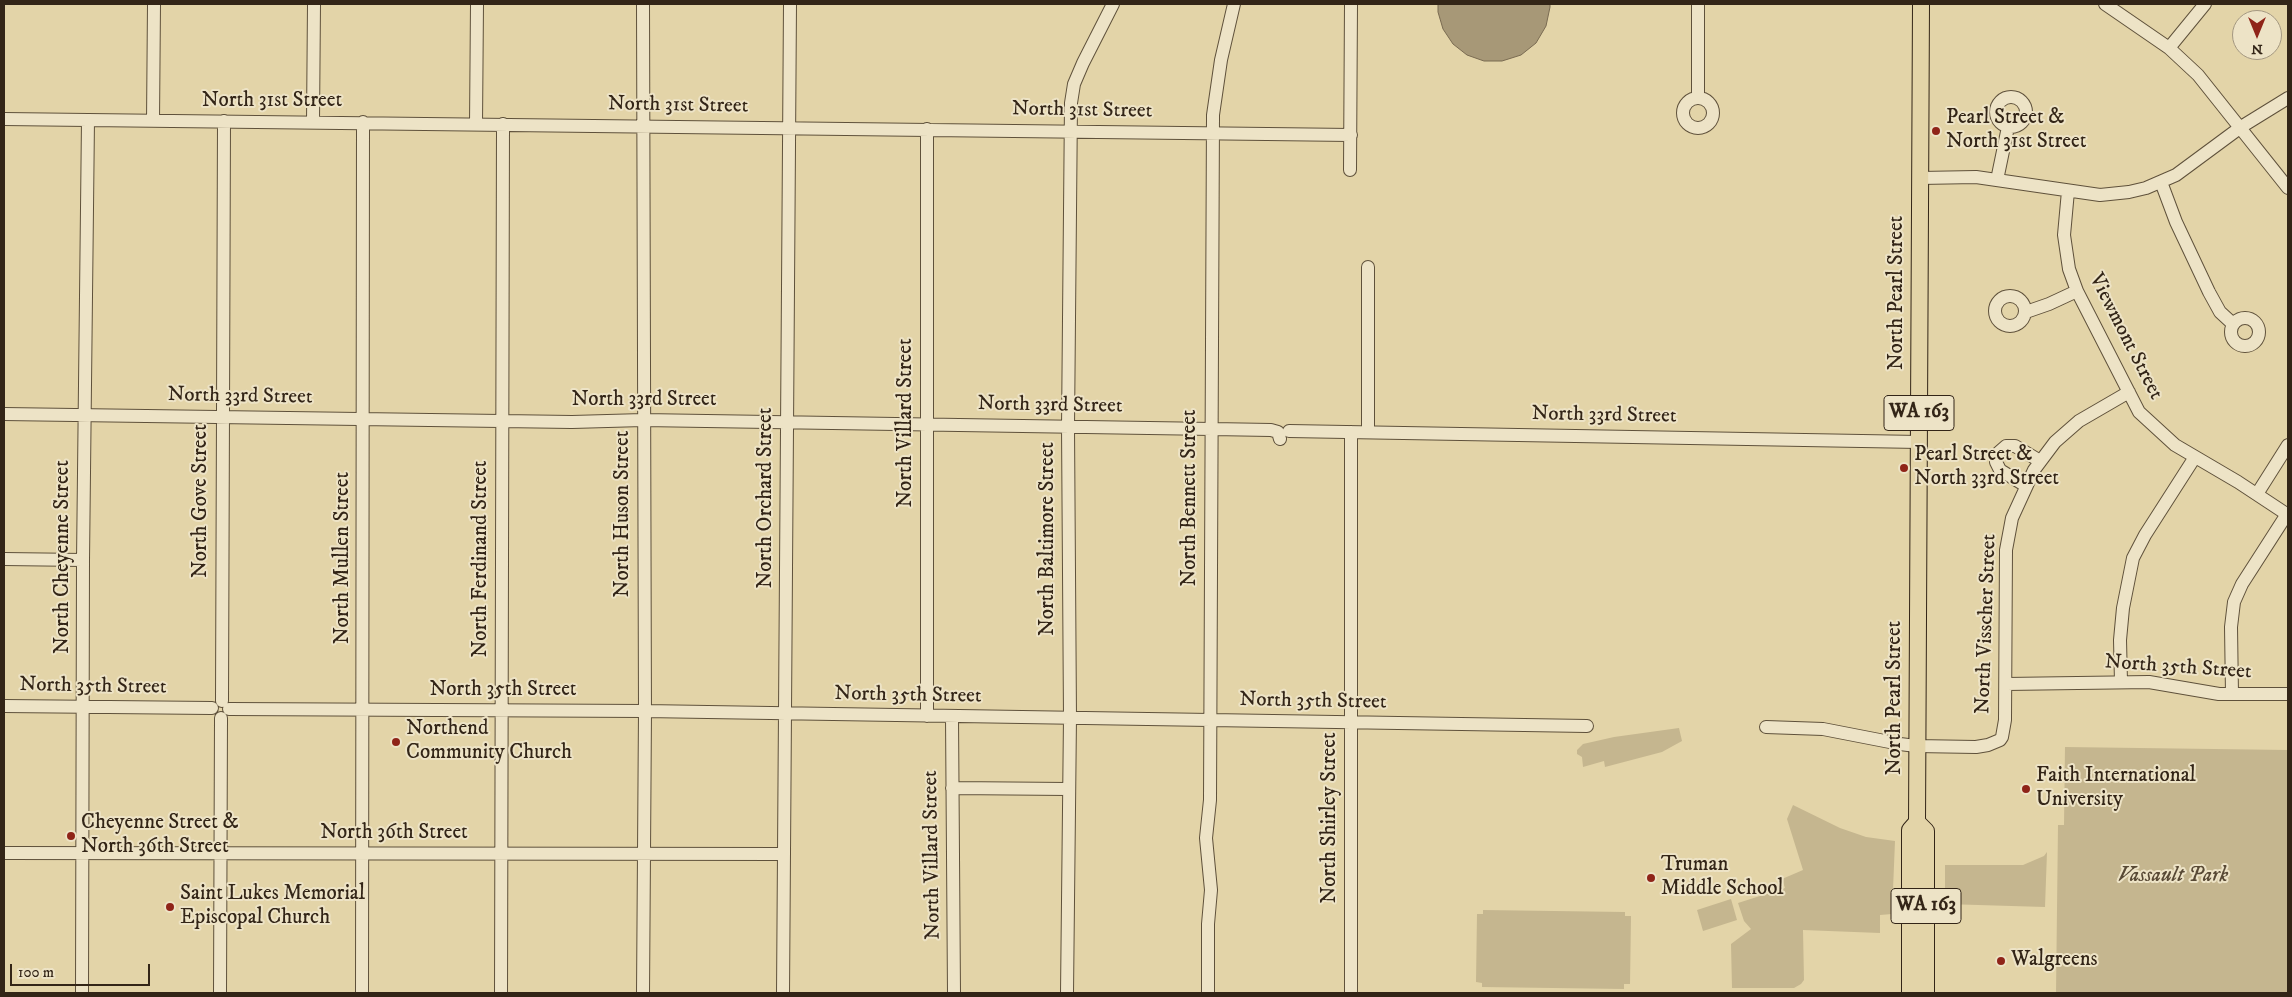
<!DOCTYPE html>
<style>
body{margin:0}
#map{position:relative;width:2292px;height:997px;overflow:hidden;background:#e3d4a8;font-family:"IM FELL DW Pica",serif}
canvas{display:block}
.frame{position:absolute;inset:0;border:5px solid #332517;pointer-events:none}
.north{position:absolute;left:2232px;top:10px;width:50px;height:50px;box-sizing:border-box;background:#ede3c6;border:1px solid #a39780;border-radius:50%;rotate:180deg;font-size:14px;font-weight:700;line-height:20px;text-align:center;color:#332517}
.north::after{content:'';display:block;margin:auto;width:18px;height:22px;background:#8f2418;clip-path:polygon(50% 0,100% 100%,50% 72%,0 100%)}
.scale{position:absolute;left:10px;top:964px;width:140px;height:22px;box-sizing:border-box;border:2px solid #332517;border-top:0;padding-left:6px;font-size:15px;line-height:18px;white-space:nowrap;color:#332517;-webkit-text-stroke:4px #ede3c6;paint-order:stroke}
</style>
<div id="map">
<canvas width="2292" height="997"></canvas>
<div class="frame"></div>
<div class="north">N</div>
<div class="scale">100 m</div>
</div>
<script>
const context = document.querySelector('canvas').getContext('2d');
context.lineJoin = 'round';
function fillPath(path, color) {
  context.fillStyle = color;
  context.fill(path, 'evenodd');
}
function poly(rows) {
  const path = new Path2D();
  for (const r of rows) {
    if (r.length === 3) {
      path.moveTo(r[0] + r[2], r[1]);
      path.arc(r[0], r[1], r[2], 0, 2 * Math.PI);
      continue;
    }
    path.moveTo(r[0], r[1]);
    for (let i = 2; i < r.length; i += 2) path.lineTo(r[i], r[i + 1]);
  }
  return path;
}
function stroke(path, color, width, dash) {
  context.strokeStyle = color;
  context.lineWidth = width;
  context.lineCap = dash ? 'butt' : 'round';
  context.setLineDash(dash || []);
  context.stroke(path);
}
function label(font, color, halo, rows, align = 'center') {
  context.font = font + ' "IM FELL DW Pica",serif';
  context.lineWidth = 4;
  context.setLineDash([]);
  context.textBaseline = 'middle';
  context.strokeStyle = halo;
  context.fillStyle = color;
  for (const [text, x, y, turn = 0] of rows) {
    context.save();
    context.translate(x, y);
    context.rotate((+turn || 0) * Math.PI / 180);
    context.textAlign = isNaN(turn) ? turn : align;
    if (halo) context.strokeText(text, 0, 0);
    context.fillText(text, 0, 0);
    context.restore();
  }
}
const green = poly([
 [1679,728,1682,741,1662,752,1605,767,1604,761,1583,767,1582,757,1577,754,1577,750,1583,744,1614,737],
 [2065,747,2288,750,2288,993,2056,993,2058,825,2064,825],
 [1793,805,1840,828,1866,837,1895,841,1892,914,1880,915,1880,933,1803,930,1804,980,1801,984,1794,988,1732,988,1731,944,1751,929,1744,921,1738,903,1785,888,1782,879,1803,870,1787,819],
 [2047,852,2045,907,1945,904,1945,865,2023,865,2044,856],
 [1731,899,1737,920,1703,931,1697,910],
 [1483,910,1625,912,1625,916,1631,916,1630,984,1624,984,1624,989,1482,987,1482,983,1476,982,1477,914,1483,914]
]);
const water = poly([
 [1438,4,1550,4,1550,7,1546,26,1536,43,1521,55,1502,61,1484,61,1467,55,1453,44,1443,29,1438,12,1438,4]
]);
const minor = poly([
 [1698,4,1698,98],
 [2105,4,2169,48,2198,75,2288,188],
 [2169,48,2205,4],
 [2011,112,15],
 [1698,113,15],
 [4,119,1351,135],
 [153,121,154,4],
 [313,122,314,4],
 [476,124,477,4],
 [927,129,927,716],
 [1350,170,1351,4],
 [1920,178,1976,177,2100,195,2129,192,2146,188,2176,175,2241,127,2288,98],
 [1997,180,2008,127],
 [2161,182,2176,222,2209,292,2220,312,2233,324],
 [2068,191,2064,235,2069,269,2077,291,2139,412,2175,445,2238,482,2288,515],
 [2010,311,15],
 [2026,312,2049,304,2077,291],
 [2245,332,14],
 [4,414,572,422,643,420,1212,429,1271,430,1278,432,1280,439],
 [1289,431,1919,442],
 [1368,432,1368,267],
 [2026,486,2000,470,1996,462,1998,453,2006,446,2015,446,2040,461],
 [2257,494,2288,445],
 [4,559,83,560],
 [2121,682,2120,640,2123,608,2133,558,2145,535,2195,457],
 [2006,684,2149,682,2219,694,2288,694],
 [2232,694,2231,627,2234,602,2242,584,2287,514],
 [222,701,224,121],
 [4,706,212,708],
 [229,709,645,711,1587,726],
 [952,717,954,993],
 [1766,727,1823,729,1900,744,1916,746,1976,747,1988,745,2000,740,2002,737,2005,720,2006,550,2012,518,2034,470,2055,442,2079,421,2129,392],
 [952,788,1068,789],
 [4,853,784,854],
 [82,993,83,560,88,120],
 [220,993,221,718],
 [362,993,363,122],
 [501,993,503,124],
 [643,993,645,711,643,4],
 [783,993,790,4],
 [1067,993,1070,717,1068,427,1071,103,1074,84,1083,63,1113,4],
 [1208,993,1208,924,1211,890,1206,838,1210,800,1213,115,1221,60,1234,4],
 [1351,993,1351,432]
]);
const major = poly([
 [1917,822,1926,831,1926,993],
 [1910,993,1910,830,1917,822,1921,4]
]);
const markers = [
 [1936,131,5,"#8f2418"],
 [1904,468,5,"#8f2418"],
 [396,742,5,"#8f2418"],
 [2026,789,5,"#8f2418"],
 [71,836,5,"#8f2418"],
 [1651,878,5,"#8f2418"],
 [170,907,5,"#8f2418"],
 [2001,961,5,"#8f2418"]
];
const shields = [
 [1919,413,70],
 [1926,906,70]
];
const shieldNames = [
 ["WA 163",1919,413],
 ["WA 163",1926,906]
];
const streetNames = [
 ["North 31st Street",272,102],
 ["North 31st Street",678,106,1],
 ["North 31st Street",1082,111,1],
 ["North Pearl Street",1898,293,-90],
 ["Viewmont Street",2125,337,63],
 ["North 33rd Street",240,397,1],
 ["North 33rd Street",644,401],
 ["North 33rd Street",1050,406,1],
 ["North 33rd Street",1604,416,1],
 ["North Villard Street",907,423,-90],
 ["North Orchard Street",767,498,-90],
 ["North Bennett Street",1191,498,-90],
 ["North Gove Street",202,501,-90],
 ["North Huson Street",624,514,-90],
 ["North Baltimore Street",1049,539,-90],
 ["North Cheyenne Street",64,557,-90],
 ["North Mullen Street",344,558,-90],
 ["North Ferdinand Street",482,559,-90],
 ["North Visscher Street",1987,624,-88],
 ["North 35th Street",2178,668,4],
 ["North 35th Street",93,687,1],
 ["North 35th Street",503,691],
 ["North 35th Street",908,696,1],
 ["North Pearl Street",1896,698,-90],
 ["North 35th Street",1313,702,1],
 ["North Shirley Street",1331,818,-90],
 ["North 36th Street",394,834],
 ["North Villard Street",933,855,-91]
];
const poiNames = [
 ["Pearl Street &",1946,119],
 ["North 31st Street",1946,143],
 ["Pearl Street &",1914,456],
 ["North 33rd Street",1914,480],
 ["Northend",406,730],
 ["Community Church",406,754],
 ["Faith International",2036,777],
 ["University",2036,801],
 ["Cheyenne Street &",81,824],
 ["North 36th Street",81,848],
 ["Truman",1661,866],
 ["Middle School",1661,890],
 ["Saint Lukes Memorial",180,895],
 ["Episcopal Church",180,919],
 ["Walgreens",2011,961]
];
const parkNames = [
 ["Vassault Park",2173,877]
];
fillPath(green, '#c5b68f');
fillPath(water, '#a79877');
stroke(water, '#796a51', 1);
stroke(minor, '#5f513b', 14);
stroke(major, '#332517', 18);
stroke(minor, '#ede3c6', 12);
stroke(major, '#e3d4a8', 16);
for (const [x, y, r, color] of markers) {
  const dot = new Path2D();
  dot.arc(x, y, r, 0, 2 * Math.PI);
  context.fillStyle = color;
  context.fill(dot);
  stroke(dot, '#ede3c6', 2);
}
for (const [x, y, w] of shields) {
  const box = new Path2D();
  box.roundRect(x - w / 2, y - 17.5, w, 35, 4);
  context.fillStyle = '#ede3c6';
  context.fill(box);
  stroke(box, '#332517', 1);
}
label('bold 20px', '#332517', null, shieldNames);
label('21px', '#332517', '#ede3c6', streetNames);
label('21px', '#332517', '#ede3c6', poiNames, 'left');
label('italic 21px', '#584935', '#ede3c6', parkNames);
</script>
